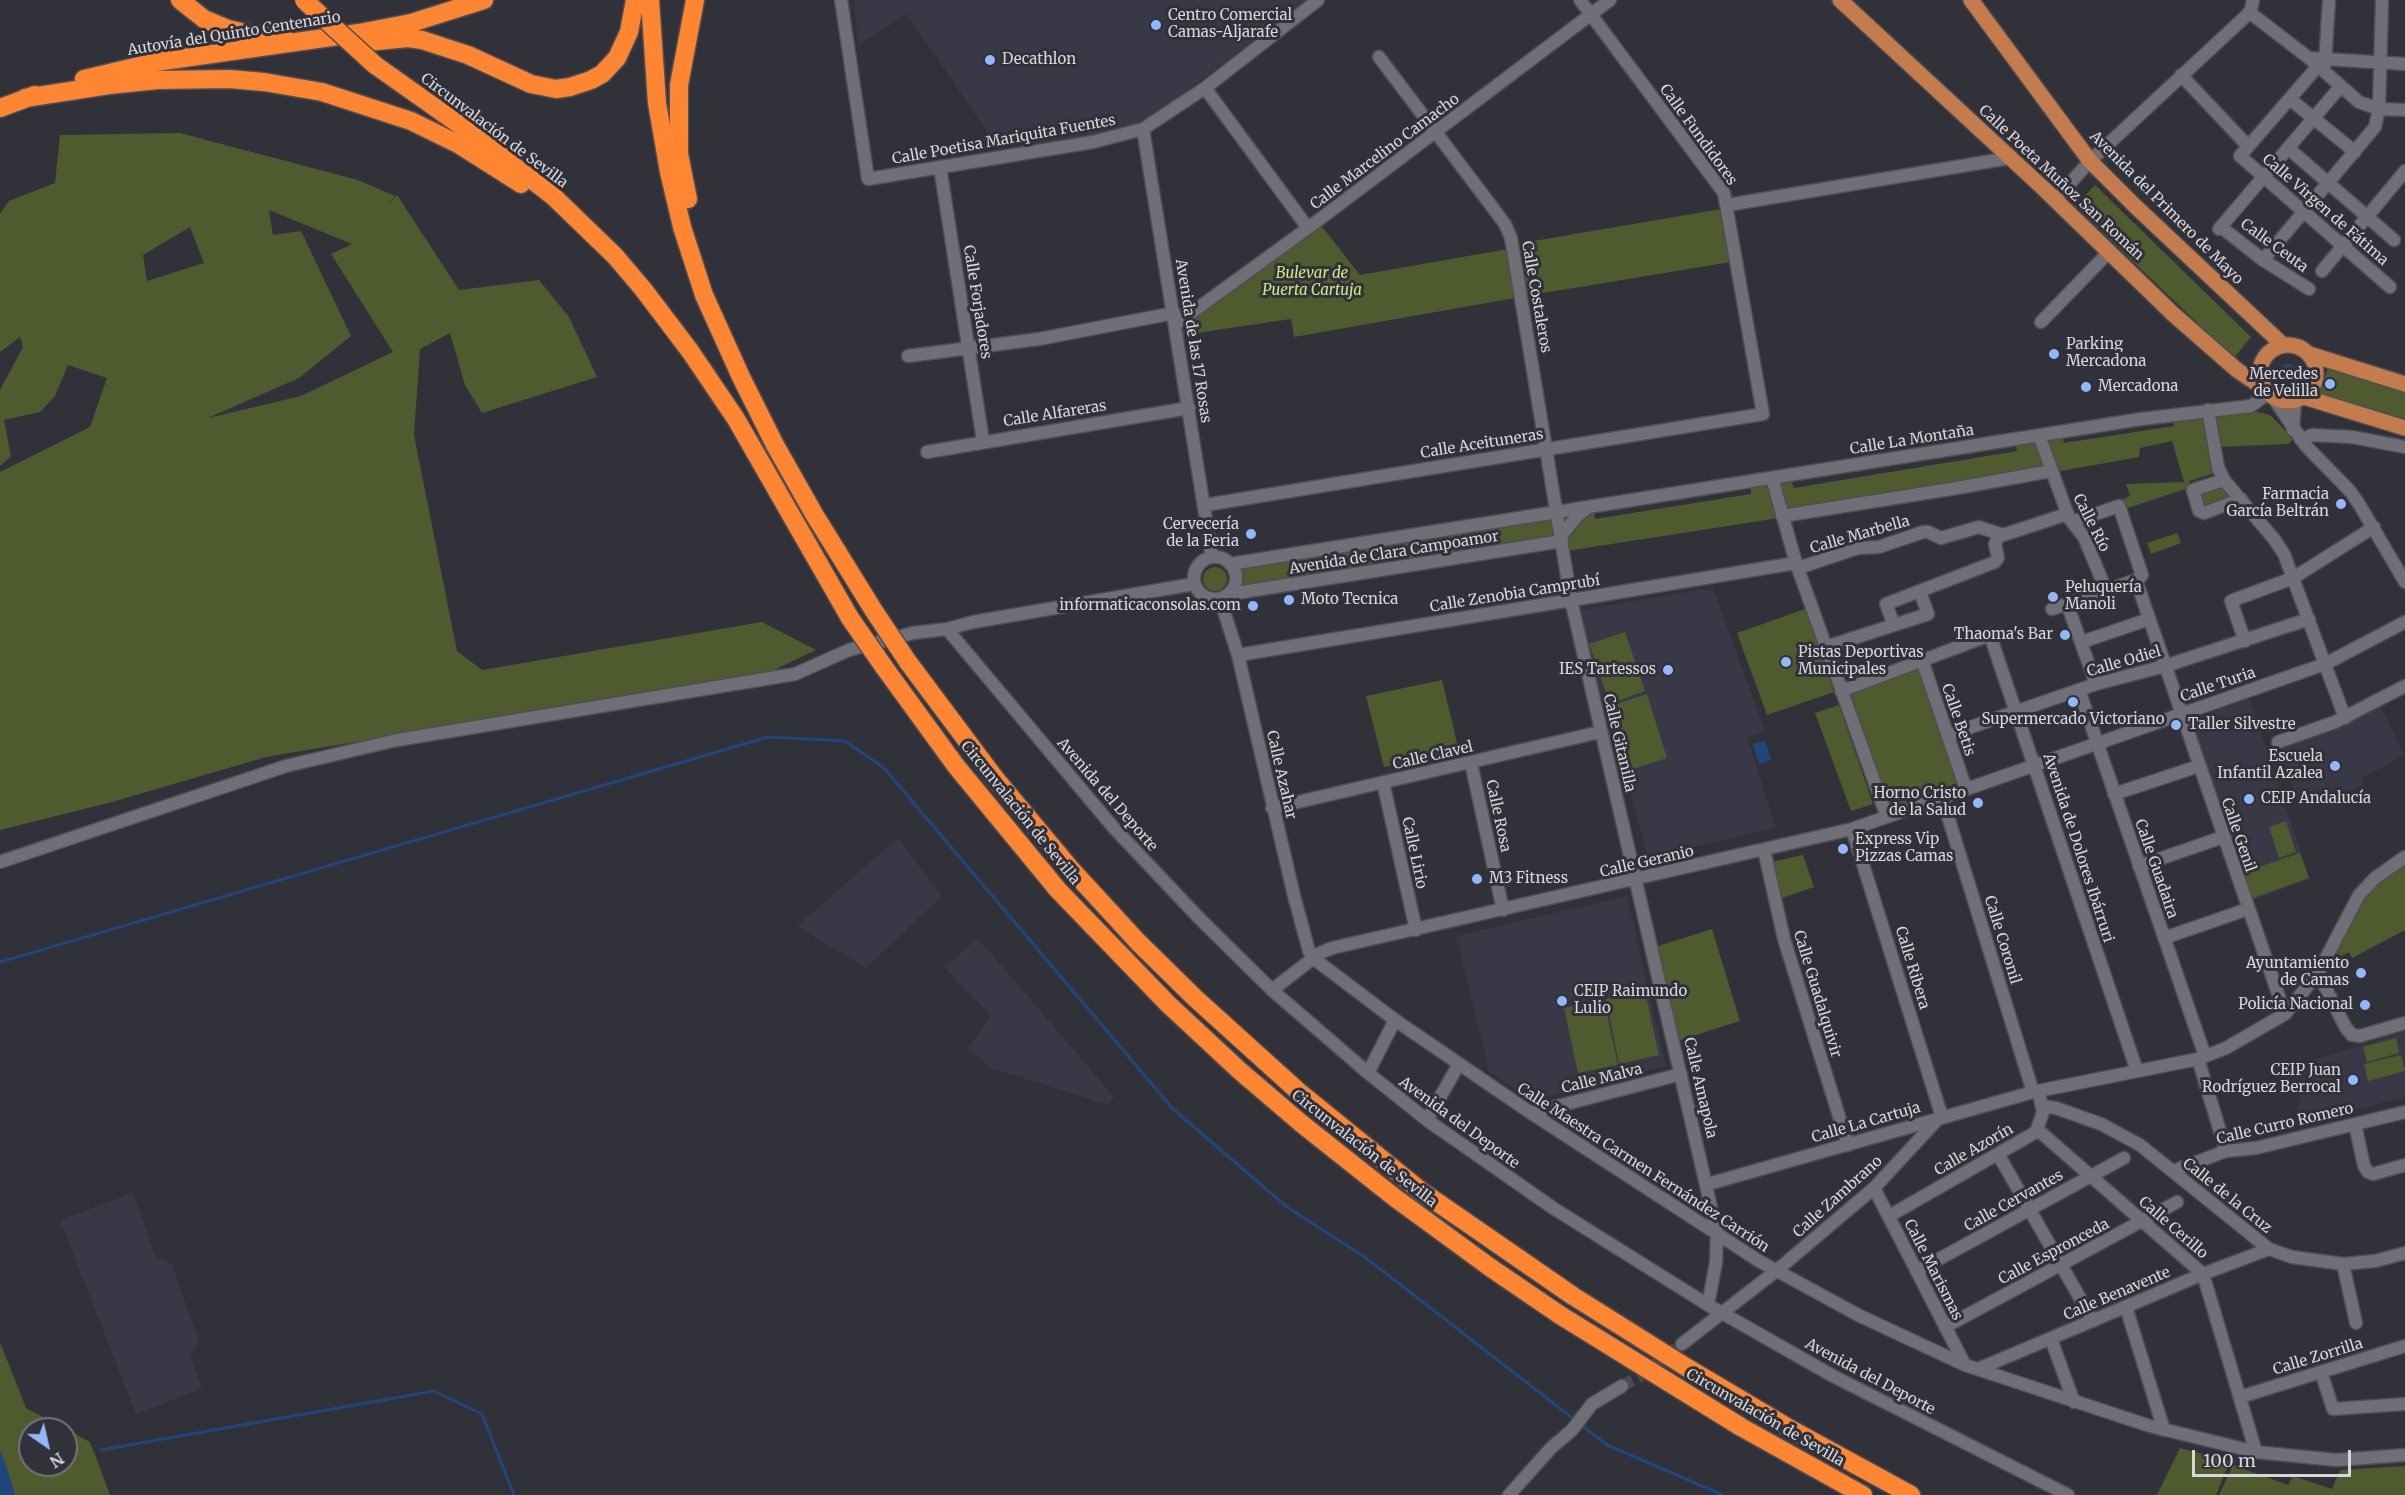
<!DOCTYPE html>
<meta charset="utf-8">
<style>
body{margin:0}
#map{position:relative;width:2405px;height:1495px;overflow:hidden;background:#313139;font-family:Merriweather,serif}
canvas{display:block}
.north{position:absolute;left:18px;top:1417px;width:60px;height:60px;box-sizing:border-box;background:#313139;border:2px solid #73737a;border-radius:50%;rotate:146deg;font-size:16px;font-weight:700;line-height:24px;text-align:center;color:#d6d6db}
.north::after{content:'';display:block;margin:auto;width:21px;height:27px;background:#93b7fd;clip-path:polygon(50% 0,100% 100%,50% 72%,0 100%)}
.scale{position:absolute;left:2192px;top:1450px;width:159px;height:27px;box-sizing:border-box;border:3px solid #d6d6db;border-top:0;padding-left:8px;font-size:18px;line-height:21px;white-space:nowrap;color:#d6d6db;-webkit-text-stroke:4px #313139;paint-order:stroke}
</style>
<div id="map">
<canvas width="2405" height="1495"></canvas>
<div class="north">N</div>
<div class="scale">100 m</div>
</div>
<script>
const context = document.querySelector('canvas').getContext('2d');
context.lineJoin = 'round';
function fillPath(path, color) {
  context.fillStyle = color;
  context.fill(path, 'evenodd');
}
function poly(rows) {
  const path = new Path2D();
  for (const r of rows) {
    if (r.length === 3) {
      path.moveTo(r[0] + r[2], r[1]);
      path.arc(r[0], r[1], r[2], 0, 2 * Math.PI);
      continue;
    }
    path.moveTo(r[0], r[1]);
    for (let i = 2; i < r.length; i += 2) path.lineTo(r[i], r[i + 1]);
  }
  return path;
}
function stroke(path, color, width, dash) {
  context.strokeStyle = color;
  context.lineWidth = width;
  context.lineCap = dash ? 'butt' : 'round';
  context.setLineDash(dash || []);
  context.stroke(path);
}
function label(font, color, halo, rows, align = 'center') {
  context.font = font + ' Merriweather,serif';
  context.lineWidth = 6;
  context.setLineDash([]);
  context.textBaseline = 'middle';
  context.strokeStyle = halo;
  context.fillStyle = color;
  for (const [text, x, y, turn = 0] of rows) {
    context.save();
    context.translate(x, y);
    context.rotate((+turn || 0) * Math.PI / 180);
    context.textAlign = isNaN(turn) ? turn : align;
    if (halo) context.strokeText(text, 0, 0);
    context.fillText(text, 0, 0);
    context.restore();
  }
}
const built = poly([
 [854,0,1307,0,1156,114,1126,128,1092,136,1015,146,996,145,907,14,858,46],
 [1704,589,1714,591,1765,731,1747,737,1776,828,1648,857,1627,780,1620,782,1580,610],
 [2249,698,2310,879,2250,901,2189,720],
 [2379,704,2405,755,2362,778,2364,786,2300,808,2279,746],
 [898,838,942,896,866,968,797,926],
 [1627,896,1666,1066,1532,1101,1489,1071,1456,936],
 [978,938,1114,1097,1109,1105,990,1068,968,1048,991,1016,944,967],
 [2405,1032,2405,1097,2296,1125,2304,1063],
 [133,1193,155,1256,172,1264,199,1342,190,1356,202,1389,136,1414,60,1220]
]);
const green = poly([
 [180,133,358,180,395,196,385,208,397,195,459,290,539,280,569,317,597,377,482,413,465,385,450,333,420,349,414,435,457,651,482,670,762,622,816,650,770,672,266,757,112,802,0,830,0,472,90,427,107,378,68,365,55,396,40,412,4,420,11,456,0,466,0,390,23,347,20,337,0,352,0,214,9,201,55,183,60,135],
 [269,210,352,244,331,254,393,352,301,396,208,418,299,378,351,336,301,231,273,235],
 [190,227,204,263,147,281,143,255],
 [2095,185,2251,337,2234,358,2075,206],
 [1721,209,1731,262,1525,296,1516,244],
 [1320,224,1360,275,1508,249,1515,298,1294,337,1291,319,1183,335,1184,327,1191,320],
 [2328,368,2405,391,2405,423,2318,397],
 [2258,412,2270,415,2294,439,2288,444,2218,447,2213,415],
 [2203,417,2205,419,2216,473,2189,481,2191,487,2125,509,2121,500,2130,496,2126,484,2184,482,2172,441,2140,448,2139,457,2055,472,2048,444,2053,437,2062,436,2064,443,2174,426,2172,418],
 [2035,440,2049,469,1783,514,1778,483,1781,481,1790,479,1794,488,2017,451,2015,443],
 [2223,483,2236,498,2203,510,2195,491],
 [1770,484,1779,518,1567,551,1565,541,1577,521,1594,511,1595,519,1751,494,1751,486],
 [1554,513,1557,539,1239,591,1242,579,1238,565],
 [2177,533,2181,543,2151,554,2147,543],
 [1215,579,12],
 [1805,609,1834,692,1767,715,1737,633],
 [1625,632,1645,691,1610,704,1589,644],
 [1918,668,1959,785,1891,810,1850,692],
 [1442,680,1459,751,1384,767,1366,696],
 [1647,694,1667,758,1630,770,1610,706],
 [1839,705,1873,804,1851,811,1815,713],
 [2286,821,2296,852,2279,858,2269,827],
 [2300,853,2309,878,2250,899,2241,873],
 [1803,855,1814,887,1782,898,1772,862],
 [2405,862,2405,930,2352,958,2349,952,2334,960,2356,907,2378,882],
 [1712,929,1740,1021,1677,1041,1655,947],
 [1645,991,1659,1055,1619,1064,1606,999],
 [1604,1000,1618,1065,1578,1073,1564,1008],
 [2396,1038,2399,1053,2367,1062,2363,1047],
 [2401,1055,2405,1071,2368,1081,2364,1064],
 [0,1342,26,1408,65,1429,30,1429,30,1465,66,1465,66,1429,90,1442,110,1495,15,1495,0,1450],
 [2180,1448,2230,1461,2216,1495,2157,1495],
 [2233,1465,2288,1485,2293,1476,2332,1489,2340,1470,2405,1466,2405,1495,2219,1495]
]);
const water = poly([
 [2288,373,9],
 [1765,741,1771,760,1759,764,1753,744],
 [0,1450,9,1474,15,1495,0,1495]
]);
const stream = poly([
 [0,962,768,737,845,741,884,768,1173,1109,1287,1207,1366,1258,1575,1420],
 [1580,1424,1607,1445,1723,1495],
 [101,1450,434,1391,482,1414,514,1495]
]);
const minorTunnel = poly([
 [1622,1386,1639,1377,1682,1344]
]);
const minor = poly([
 [841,0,868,179,1093,142,1143,129,1205,88,1318,0],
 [2249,12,2309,58,2359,102,2379,109,2405,110],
 [1379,57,1505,224,1511,238,1571,600,1717,1233,1716,1262,1708,1305],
 [2309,58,2405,64],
 [2325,64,2329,0],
 [2318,66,2240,156,2390,287],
 [2181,75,2248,146],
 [1205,88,1308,228],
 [2290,99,2355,152],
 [1143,129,1212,557],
 [2288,148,2394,240],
 [940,167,983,441],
 [2055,200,2090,161,2246,16,2251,10,2253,0],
 [1727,205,2010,158],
 [2221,227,2263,260,2309,289],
 [2219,229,2341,86],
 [2263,260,2375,127,2379,109,2382,0],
 [2322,271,2405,171],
 [2041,322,2109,252],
 [1176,324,1308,228,1610,0],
 [908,356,1039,339,1174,313],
 [2274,399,2306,446,2350,491,2359,504,2405,582],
 [2208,410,2218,467,2224,480,2274,539,2284,554,2345,718],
 [2293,430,2295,401],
 [2039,435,2069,518,2084,537,2106,590],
 [2301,440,2312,435,2352,437,2405,447],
 [927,452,1189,408],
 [1772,478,1796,563,1887,817],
 [2224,480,2193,490,2199,511,2204,513,2241,499],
 [1205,505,1763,414,1724,193,1580,0],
 [1782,516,1957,488,2051,471],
 [1561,536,1578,515,1589,507],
 [1215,578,21],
 [1230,564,2141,419,2251,406,2267,394],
 [1798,568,1858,548,1879,547,1923,532,1928,532,1941,538,1979,527,2003,535,2067,514],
 [2136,580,2285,1014],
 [1230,594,1562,541],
 [1220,599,1238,655,1294,896,1309,951,1313,958,1395,1020,1531,1113,1759,1261,1858,1315,1965,1365,2150,1426,2256,1452,2336,1460,2405,1455],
 [2067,604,2096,684],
 [2052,609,2139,579,2142,575,2119,506,2072,522],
 [1894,625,1886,604,1995,562,1998,558,1995,544,1999,534],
 [947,629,1113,827,1200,919,1272,990,1368,1073,1427,1120,1553,1208,1708,1305,1833,1376,2068,1495],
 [2245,641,2231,601,2293,578,2374,527],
 [2082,642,2149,619],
 [1826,647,1928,614,1920,592],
 [1238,655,1796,563],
 [1922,660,1966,789],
 [2079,690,2205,1056],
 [1841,691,1990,635,2137,1071],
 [1948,735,2096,684,2165,666,2309,619],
 [2278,742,2335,722,2405,686],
 [1471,763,1503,910],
 [1383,782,1416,930],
 [2114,794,2199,766],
 [1942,797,2033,1092],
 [1272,808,1600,732],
 [1852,829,1942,1117],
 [1764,850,1784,939,1848,1145],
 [0,862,286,766,397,740,795,674,849,650,913,633,947,629,973,622,1194,584],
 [2139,866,2223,837],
 [2164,938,2248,909],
 [2318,973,2346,1028,2352,1035,2360,1036,2405,1023],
 [1272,990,1320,953,1332,948,1852,829,2325,664,2405,622],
 [2198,1059,2226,1151],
 [1368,1073,1395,1020],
 [2042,1106,2056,1108,2101,1124,2140,1145,2269,1249,2292,1257,2343,1264,2375,1261,2405,1253],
 [1531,1113,1681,1074],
 [1427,1120,1459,1064],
 [2355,1124,2364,1166,2368,1172,2373,1174,2405,1165],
 [2038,1130,2203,1274,2256,1452],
 [1998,1154,2093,1321],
 [2173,1171,2226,1151,2256,1148,2405,1112],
 [1708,1184,2033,1092,2198,1059,2226,1048,2285,1014,2318,973,2359,895,2375,878,2405,857],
 [1874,1188,1965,1365],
 [1889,1216,2036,1132,2043,1112,2040,1098],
 [2343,1264,2356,1323],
 [1917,1271,2124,1158],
 [2126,1307,2164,1430],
 [1945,1327,2177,1202],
 [2051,1339,2074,1402],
 [1682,1344,1776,1271,1874,1188,1938,1119],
 [1978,1369,2203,1274,2269,1249],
 [2321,1372,2333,1409,2405,1404],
 [2240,1397,2405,1346],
 [1509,1495,1551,1448,1572,1430,1592,1404,1622,1386]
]);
const major = poly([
 [1840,0,2043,188,2173,314,2237,370,2262,387],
 [1971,0,2090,161,2135,206,2283,345],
 [2288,373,28],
 [2309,354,2405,384],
 [2304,397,2405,428]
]);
const highway = poly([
 [180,0,204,19,228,29,254,35,283,35],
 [650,0,657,103,669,172,682,227,704,295,741,377,775,445,814,514,874,611],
 [367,42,408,38,422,40,468,55,531,84,556,89,570,87,591,80,602,74,617,58,629,32,635,0],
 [375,65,474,135,554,197,615,256,643,289,690,351,736,419,850,618],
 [84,79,156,62,359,33,411,23,484,0],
 [25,98,109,85,158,80,229,79,264,82,322,92,411,121,458,144,521,184],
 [0,108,35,95],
 [688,199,679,154,679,85,695,0],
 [908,662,994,777,1070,868,1138,942,1195,998,1299,1092,1421,1191,1573,1296,1686,1367,1792,1430,1911,1495],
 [884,667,956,766,1058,890,1168,1004,1240,1071,1302,1124,1394,1197,1491,1268,1560,1315,1741,1427,1863,1495]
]);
const highwayBridge = poly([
 [304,0,375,65],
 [874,611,908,662],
 [850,618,884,667]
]);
const markers = [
 [1156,25,6,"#93b7fd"],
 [990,60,6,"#93b7fd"],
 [2054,354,6,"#93b7fd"],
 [2330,384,6,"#93b7fd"],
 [2086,387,6,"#93b7fd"],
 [2341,504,6,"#93b7fd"],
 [1251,534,6,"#93b7fd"],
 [2053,597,6,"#93b7fd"],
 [1289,600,6,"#93b7fd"],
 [1253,606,6,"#93b7fd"],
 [2065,635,6,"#93b7fd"],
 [1786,662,6,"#93b7fd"],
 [1668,670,6,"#93b7fd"],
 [2073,702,6,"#93b7fd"],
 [2176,725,6,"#93b7fd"],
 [2335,766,6,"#93b7fd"],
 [2249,799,6,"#93b7fd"],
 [1978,803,6,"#93b7fd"],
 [1843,849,6,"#93b7fd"],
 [1477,879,6,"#93b7fd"],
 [2361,973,6,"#93b7fd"],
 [1562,1001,6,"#93b7fd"],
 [2365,1005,6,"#93b7fd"],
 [2353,1080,6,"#93b7fd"]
];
const poiNames = [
 ["Centro Comercial",1168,16],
 ["Camas-Aljarafe",1168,33],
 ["Decathlon",1002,60],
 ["Parking",2066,345],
 ["Mercadona",2066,362],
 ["Mercedes",2318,375,"right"],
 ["de Velilla",2318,392,"right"],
 ["Mercadona",2098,387],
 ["Farmacia",2329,495,"right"],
 ["García Beltrán",2329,512,"right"],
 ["Cervecería",1239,525,"right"],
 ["de la Feria",1239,542,"right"],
 ["Peluquería",2065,588],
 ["Manoli",2065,605],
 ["Moto Tecnica",1301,600],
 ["informaticaconsolas.com",1241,606,"right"],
 ["Thaoma's Bar",2053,635,"right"],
 ["Pistas Deportivas",1798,653],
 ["Municipales",1798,670],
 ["IES Tartessos",1656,670,"right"],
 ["Supermercado Victoriano",2073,720,"center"],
 ["Taller Silvestre",2188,725],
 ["Escuela",2323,757,"right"],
 ["Infantil Azalea",2323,774,"right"],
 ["Horno Cristo",1966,794,"right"],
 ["de la Salud",1966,811,"right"],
 ["CEIP Andalucía",2261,799],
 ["Express Vip",1855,840],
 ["Pizzas Camas",1855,857],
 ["M3 Fitness",1489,879],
 ["Ayuntamiento",2349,964,"right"],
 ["de Camas",2349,981,"right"],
 ["CEIP Raimundo",1574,992],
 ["Lulio",1574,1009],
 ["Policía Nacional",2353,1005,"right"],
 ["CEIP Juan",2341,1071,"right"],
 ["Rodríguez Berrocal",2341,1088,"right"]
];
const streetNames = [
 ["Autovía del Quinto Centenario",234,34,-9],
 ["Circunvalación de Sevilla",494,131,37],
 ["Calle Fundidores",1698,135,54],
 ["Calle Poetisa Mariquita Fuentes",1004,140,-10],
 ["Calle Marcelino Camacho",1385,152,-37],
 ["Calle Poeta Muñoz San Román",2061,183,43],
 ["Avenida del Primero de Mayo",2166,208,45],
 ["Calle Virgen de Fátima",2325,210,41],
 ["Calle Ceuta",2274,246,36],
 ["Calle Costaleros",1536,297,80],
 ["Calle Forjadores",977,302,81],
 ["Avenida de las 17 Rosas",1193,341,81],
 ["Calle Alfareras",1055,414,-9],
 ["Calle La Montaña",1912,440,-9],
 ["Calle Aceituneras",1482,444,-9],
 ["Calle Río",2091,523,63],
 ["Calle Marbella",1860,535,-16],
 ["Avenida de Clara Campoamor",1394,553,-9],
 ["Calle Zenobia Camprubí",1515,594,-9],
 ["Calle Odiel",2124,662,-16],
 ["Calle Turia",2218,685,-19],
 ["Calle Betis",1958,720,71],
 ["Calle Gitanilla",1619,743,77],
 ["Calle Clavel",1433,756,-13],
 ["Calle Azahar",1281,775,77],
 ["Avenida del Deporte",1107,795,49],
 ["Circunvalación de Sevilla",1020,813,51],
 ["Calle Rosa",1498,816,78],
 ["Calle Genil",2238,835,71],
 ["Avenida de Dolores Ibárruri",2078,848,72],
 ["Calle Lirio",1414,853,78],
 ["Calle Geranio",1647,862,-13],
 ["Calle Guadaira",2156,869,71],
 ["Calle Coronil",2002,940,73],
 ["Calle Ribera",1912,968,73],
 ["Calle Guadalquivir",1817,994,73],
 ["Calle Malva",1602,1079,-14],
 ["Calle Amapola",1700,1088,77],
 ["Avenida del Deporte",1459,1123,36],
 ["Calle La Cartuja",1866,1123,-16],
 ["Calle Curro Romero",2285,1124,-13],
 ["Circunvalación de Sevilla",1364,1149,38],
 ["Calle Azorín",1974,1150,-30],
 ["Calle Maestra Carmen Fernández Carrión",1643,1168,33],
 ["Calle de la Cruz",2227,1196,39],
 ["Calle Zambrano",1838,1197,-42],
 ["Calle Cervantes",2014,1201,-29],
 ["Calle Cerillo",2173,1228,41],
 ["Calle Espronceda",2054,1252,-28],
 ["Calle Marismas",1933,1270,63],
 ["Calle Benavente",2117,1294,-23],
 ["Calle Zorrilla",2318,1357,-17],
 ["Avenida del Deporte",1870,1377,28],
 ["Circunvalación de Sevilla",1765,1418,30]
];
const parkNames = [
 ["Bulevar de",1312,274],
 ["Puerta Cartuja",1312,291]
];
fillPath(built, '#393846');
fillPath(green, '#505a2f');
fillPath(water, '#20477c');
stroke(stream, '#20477c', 3);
stroke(minorTunnel, '#4a4a51', 12, [12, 6]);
stroke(minor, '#4e4e54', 15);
stroke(major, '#4e4e54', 18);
stroke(highway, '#4e4e54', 21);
stroke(minor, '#706f78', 12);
stroke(major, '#c57c4d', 15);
stroke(highway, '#fe8531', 18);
stroke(highwayBridge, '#4e4e54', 21, []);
stroke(highwayBridge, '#fe8531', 18);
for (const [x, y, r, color] of markers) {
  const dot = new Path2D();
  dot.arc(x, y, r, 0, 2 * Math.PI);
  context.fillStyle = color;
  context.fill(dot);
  stroke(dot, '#313139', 2);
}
label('15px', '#d6d6db', '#313139', poiNames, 'left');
label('15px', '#d6d6db', '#313139', streetNames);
label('italic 15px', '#d1e883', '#313139', parkNames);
</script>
